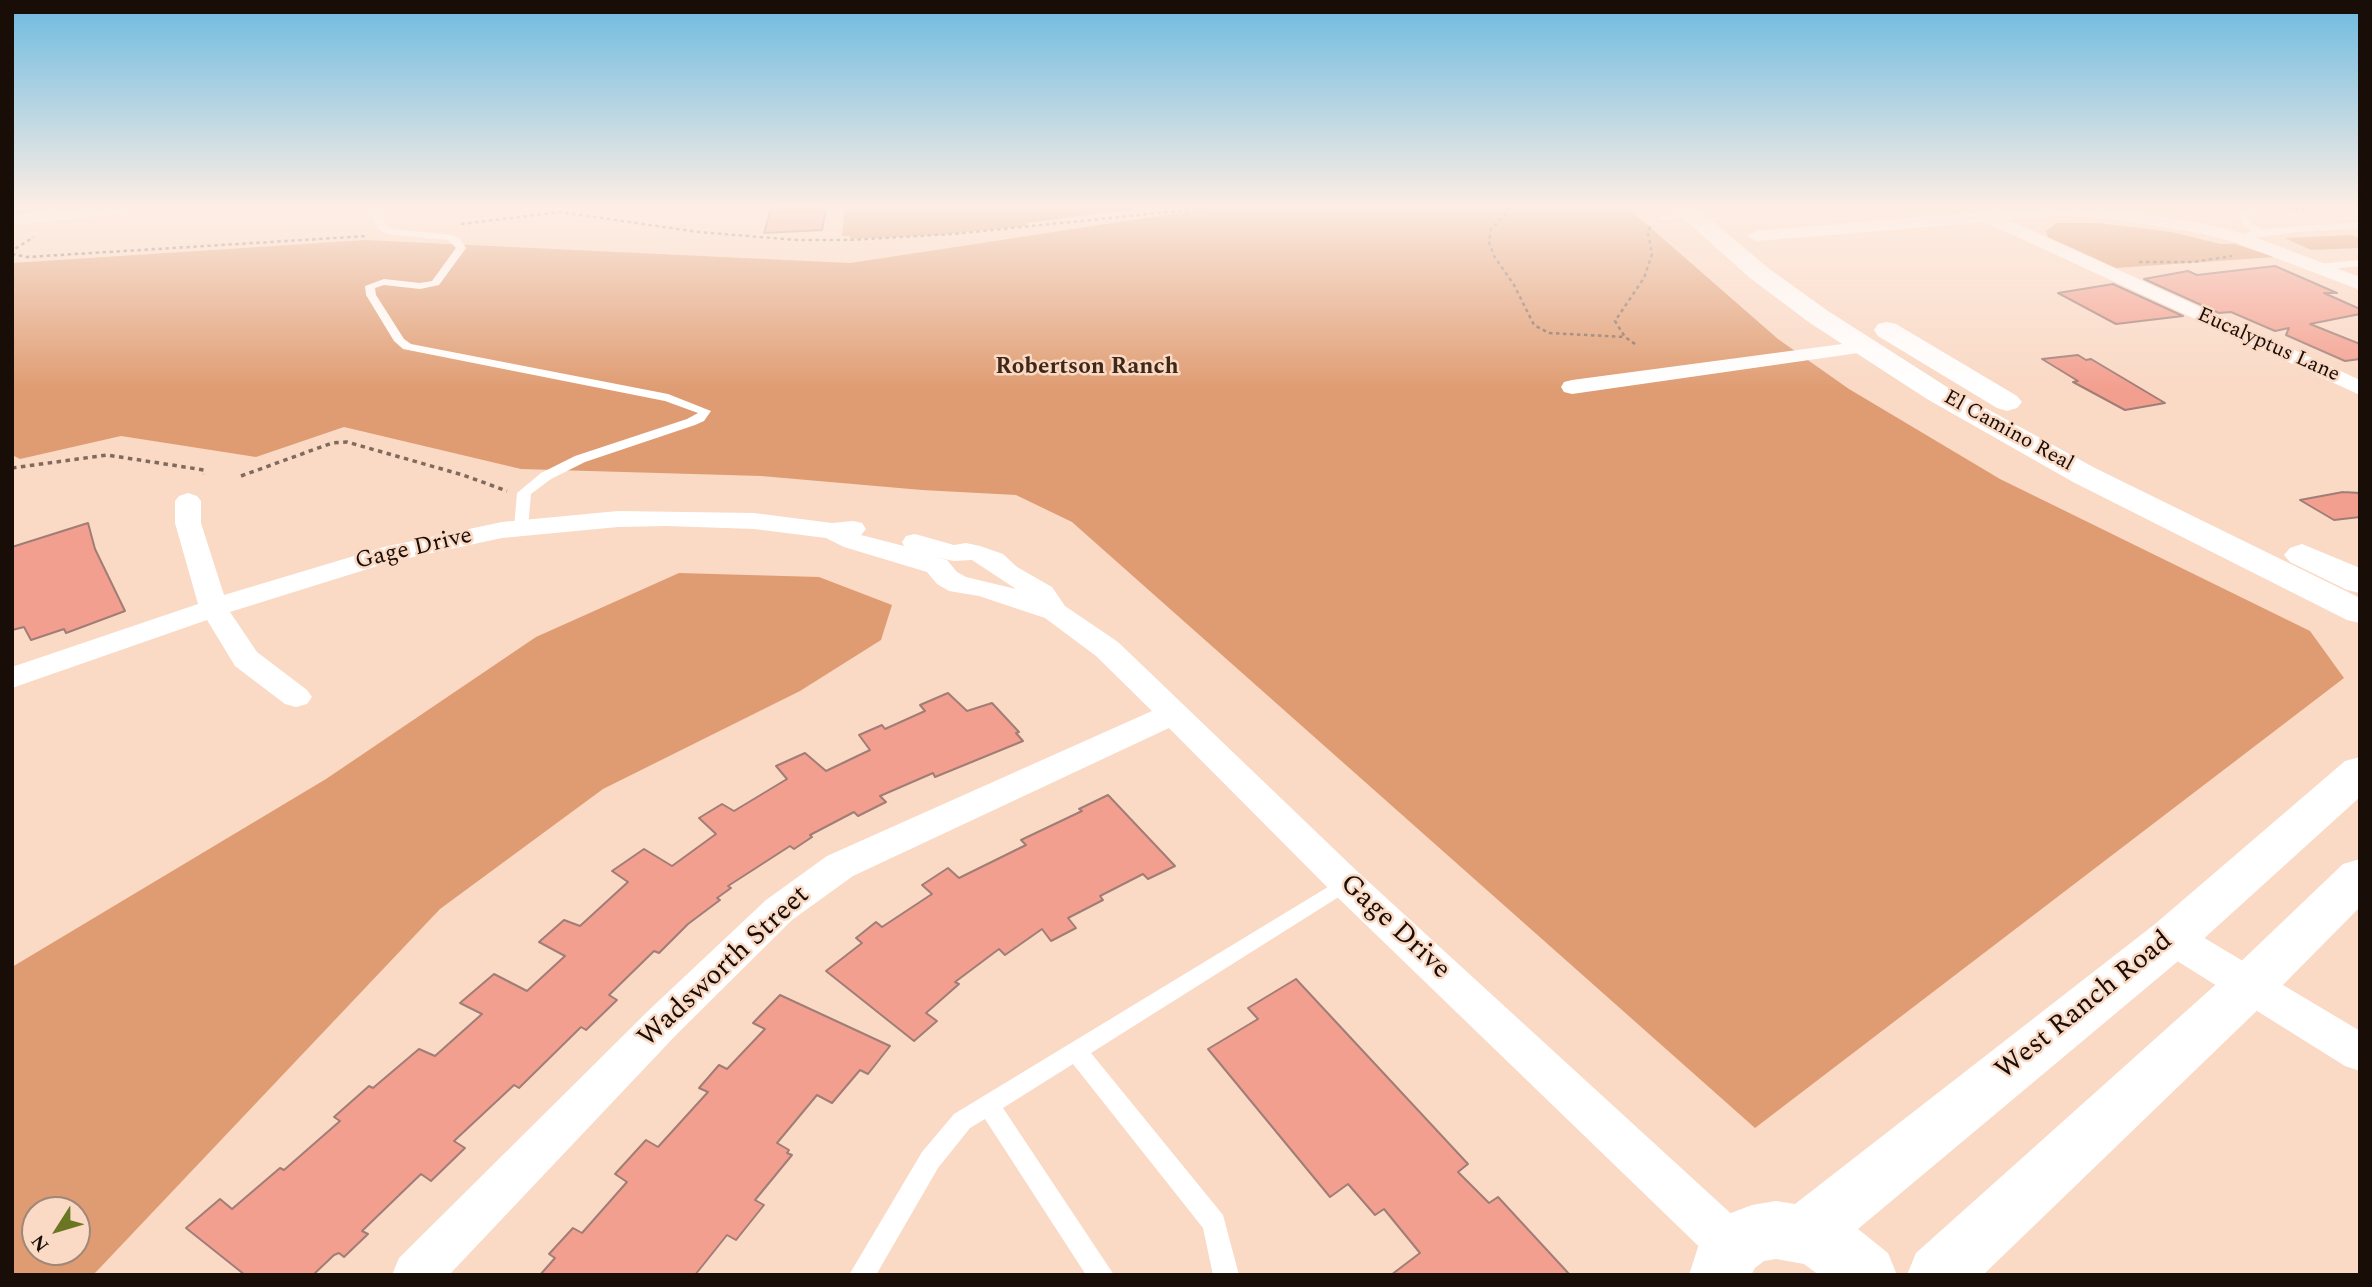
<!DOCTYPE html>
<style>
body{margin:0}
#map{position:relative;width:2372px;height:1287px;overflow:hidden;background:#fad9c5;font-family:Spectral,serif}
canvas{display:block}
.frame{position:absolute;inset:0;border:14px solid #180d07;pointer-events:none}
.north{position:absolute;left:21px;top:1196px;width:70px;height:70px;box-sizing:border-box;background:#fad9c5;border:2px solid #a08779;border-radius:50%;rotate:233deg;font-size:19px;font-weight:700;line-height:28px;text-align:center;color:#180d07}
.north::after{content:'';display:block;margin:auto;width:24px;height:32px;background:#6a7622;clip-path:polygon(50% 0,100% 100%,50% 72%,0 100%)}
</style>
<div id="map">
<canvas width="2372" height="1287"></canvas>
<div class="frame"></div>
<div class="north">N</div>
</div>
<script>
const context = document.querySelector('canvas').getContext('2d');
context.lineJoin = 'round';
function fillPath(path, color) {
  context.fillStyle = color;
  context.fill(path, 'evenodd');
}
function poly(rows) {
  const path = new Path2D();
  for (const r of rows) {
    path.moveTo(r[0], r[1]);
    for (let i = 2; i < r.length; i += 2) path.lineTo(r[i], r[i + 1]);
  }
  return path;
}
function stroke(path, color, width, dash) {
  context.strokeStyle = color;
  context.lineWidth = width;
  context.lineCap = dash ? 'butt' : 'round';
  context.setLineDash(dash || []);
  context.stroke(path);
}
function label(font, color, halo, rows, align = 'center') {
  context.font = font + ' Spectral,serif';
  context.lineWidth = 5;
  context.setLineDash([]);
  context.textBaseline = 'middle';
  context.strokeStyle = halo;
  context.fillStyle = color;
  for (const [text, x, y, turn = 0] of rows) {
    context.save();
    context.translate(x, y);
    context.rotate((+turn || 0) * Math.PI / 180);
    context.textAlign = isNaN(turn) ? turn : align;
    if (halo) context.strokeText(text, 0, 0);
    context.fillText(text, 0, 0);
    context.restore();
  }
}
const green = poly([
 [845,208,1140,208,1028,223,1025,226,937,235,850,239,850,236,842,236],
 [1211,208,1628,208,1778,339,1849,389,2000,479,2310,631,2344,678,1755,1128,1072,522,1016,495,922,490,761,476,521,469,344,427,256,457,121,436,20,459,12,455,12,263,365,240,850,263],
 [2056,223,2097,223,2172,232,2221,244,2235,244,2275,257,2116,268,2048,237,2046,231],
 [2352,235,2360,238,2360,248,2311,250,2285,238],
 [679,573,819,577,892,605,881,640,800,691,603,789,440,909,96,1272,92,1275,12,1275,12,967,326,779,536,637],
 [77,1210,77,1252,35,1252,35,1210]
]);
const building = poly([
 [771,208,826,208,822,230,764,233,771,208],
 [2275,266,2337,293,2324,293,2360,309,2360,314,2310,324,2360,344,2360,359,2345,361,2286,335,2289,328,2275,331,2231,312,2219,313,2144,279,2188,271,2197,275,2275,266],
 [2113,284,2183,316,2116,324,2058,293,2113,284],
 [2078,355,2086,360,2091,359,2165,403,2125,410,2073,382,2078,381,2042,359,2078,355],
 [2343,492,2360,493,2360,517,2334,520,2300,500,2343,492],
 [88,523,95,549,125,611,66,633,64,629,31,640,24,627,12,630,12,547,88,523],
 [948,693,967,711,992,703,1019,732,1016,733,1023,741,935,777,933,773,880,796,886,802,858,816,854,812,810,835,812,837,794,849,790,846,728,886,731,888,717,898,720,900,688,924,659,953,654,951,609,995,617,1000,586,1030,581,1027,519,1088,514,1085,454,1141,465,1148,431,1181,421,1174,362,1231,368,1234,344,1257,339,1253,334,1255,313,1275,245,1275,186,1228,220,1199,232,1209,280,1168,284,1170,340,1121,334,1117,369,1086,373,1088,419,1049,435,1056,482,1014,460,1003,494,974,527,991,565,956,539,942,564,920,580,926,628,882,612,871,644,849,672,866,716,834,699,818,722,804,734,811,787,779,776,766,805,753,826,771,870,750,859,735,882,725,885,729,925,711,920,705,948,693],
 [1108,795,1175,866,1148,879,1143,874,1100,896,1103,900,1068,918,1076,928,1051,941,1042,929,1005,955,999,949,955,982,959,984,926,1013,937,1021,914,1041,826,971,862,943,856,938,876,922,882,927,932,894,922,885,948,868,959,878,1026,845,1021,840,1082,811,1079,809,1108,795],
 [1296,979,1468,1164,1458,1172,1489,1203,1498,1197,1570,1275,1391,1275,1420,1253,1384,1209,1375,1215,1348,1184,1330,1197,1208,1049,1258,1019,1248,1008,1296,979],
 [780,995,890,1046,868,1074,860,1070,832,1103,817,1095,777,1143,789,1150,787,1153,792,1155,755,1200,764,1205,736,1240,727,1235,695,1275,540,1275,555,1258,549,1254,573,1228,582,1233,627,1182,615,1174,646,1140,658,1147,708,1092,699,1088,719,1065,727,1069,765,1029,753,1023,780,995]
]);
const pathFar1 = poly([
 [1507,208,1509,211,1491,229,1489,242,1494,256,1514,285,1534,325,1549,333,1625,337],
 [2288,208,2304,210],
 [461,224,560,212,699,232,797,240,849,240,953,234,1208,208],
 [12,254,27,257,367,236],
 [12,254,13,250,34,237],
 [2139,262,2193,262,2232,256],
 [1635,344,1625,337,1615,321,1644,278,1652,254,1648,233,1651,224]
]);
const path = poly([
 [12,468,107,455,204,470,203,474],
 [241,476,332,443,347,442,463,475,507,491]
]);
const lane = poly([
 [367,208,376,208,387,226,392,229,453,235,460,239,466,248,439,285,420,289,384,285,375,288,376,295,404,339,411,344,668,394,711,411,704,421,695,425,585,462,551,479,531,494,528,528,521,532,516,531,514,528,517,493,541,473,575,456,687,419,698,413,665,401,403,349,394,341,366,295,365,286,384,279,420,283,432,281,456,248,448,240,387,234,380,230,367,208],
 [2254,208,2270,208,2247,216,2252,223,2263,229,2360,222,2360,228,2295,232,2237,240,2237,236,2252,231,2245,227,2237,215,2254,208],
 [1690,211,1693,212,1693,216,1664,220,1659,217,1690,211],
 [2360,260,2360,266,2319,270,2314,267,2319,264,2360,260],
 [1346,876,1353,878,1356,883,1353,888,1091,1053,1223,1215,1239,1275,1213,1275,1203,1228,1073,1064,1003,1108,1114,1275,1086,1275,985,1119,970,1128,938,1168,876,1275,849,1275,922,1152,954,1114,1346,876]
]);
const street = poly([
 [74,208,138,208,130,213,12,225,12,215,74,208],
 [2026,208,2112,209,2201,223,2246,234,2360,277,2360,290,2234,242,2200,233,2112,219,2059,216,2009,220,2360,380,2360,395,1985,222,1756,241,1747,236,1756,231,2026,208],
 [1865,341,1872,343,1876,347,1872,351,1572,394,1564,392,1561,387,1564,382,1572,380,1865,341],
 [188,493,197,496,201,501,201,523,224,595,384,547,502,522,618,511,754,513,832,523,853,521,862,523,866,529,861,535,904,546,902,542,906,536,915,534,954,545,966,543,980,546,1003,554,1017,567,1052,587,1065,606,1118,642,1359,873,1750,1231,1757,1247,1750,1263,1733,1270,1716,1263,1333,893,1169,728,853,876,792,920,677,1034,449,1275,392,1275,399,1258,649,1010,766,900,827,856,1152,711,1096,656,1045,618,979,596,949,591,937,584,927,572,844,547,826,538,754,529,666,526,618,527,502,538,390,562,230,612,257,652,307,690,312,697,307,704,296,707,285,704,235,666,207,620,12,688,12,667,198,604,175,523,175,501,179,496,188,493],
 [937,557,953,561,972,560,1016,589,966,577,957,572,947,560,937,557],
 [2172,923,2186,927,2360,1031,2360,1071,2345,1066,2158,949,2153,938,2158,927,2172,923]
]);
const secondary = poly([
 [2360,757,2360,797,2189,952,1858,1229,1888,1253,1897,1275,1819,1275,1804,1264,1776,1259,1764,1261,1755,1268,1751,1275,1689,1275,1699,1244,1711,1226,1731,1213,1752,1205,1776,1201,1795,1204,2155,924,2345,761,2360,757],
 [2360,859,2360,907,2268,1000,1983,1275,1907,1275,1916,1253,2232,970,2343,864,2360,859]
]);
const primary = poly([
 [1672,208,1697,208,1768,268,1828,311,1947,387,2095,468,2360,598,2360,623,2347,620,2073,482,1927,399,1810,323,1750,278,1672,208],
 [1887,322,1896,324,2017,396,2022,402,2017,408,2007,411,1997,408,1878,336,1874,330,1878,324,1887,322],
 [2302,544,2360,568,2360,593,2347,590,2290,562,2284,555,2290,548,2302,544]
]);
const farStreetnames = [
 ["Eucalyptus Lane",2268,346,24],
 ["El Camino Real",2008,432,29]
];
const farQuarternames = [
 ["Robertson Ranch",1087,368]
];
const streetNames = [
 ["Gage Drive",414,550,-13]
];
const nearStreetnames = [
 ["Gage Drive",1394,928,43],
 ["Wadsworth Street",725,968,-43],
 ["West Ranch Road",2085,1007,-39]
];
fillPath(green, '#df9c72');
fillPath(building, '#f39f8f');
stroke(building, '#a07d76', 2);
stroke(pathFar1, '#806a5e', 2.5, [3.5, 3.5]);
stroke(path, '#806a5e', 3.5, [4.5, 4.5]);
fillPath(lane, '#fff');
fillPath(street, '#fff');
fillPath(secondary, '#fff');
fillPath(primary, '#fff');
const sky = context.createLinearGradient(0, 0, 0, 389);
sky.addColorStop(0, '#6cbae0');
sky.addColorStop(0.53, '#fdeee5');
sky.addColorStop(1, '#fdeee500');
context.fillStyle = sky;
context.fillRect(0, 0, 2372, 389);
label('21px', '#180d07', '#fad9c5', farStreetnames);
label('bold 23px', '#402818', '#fad9c5', farQuarternames);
label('24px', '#180d07', '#fad9c5', streetNames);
label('28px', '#180d07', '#fad9c5', nearStreetnames);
</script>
